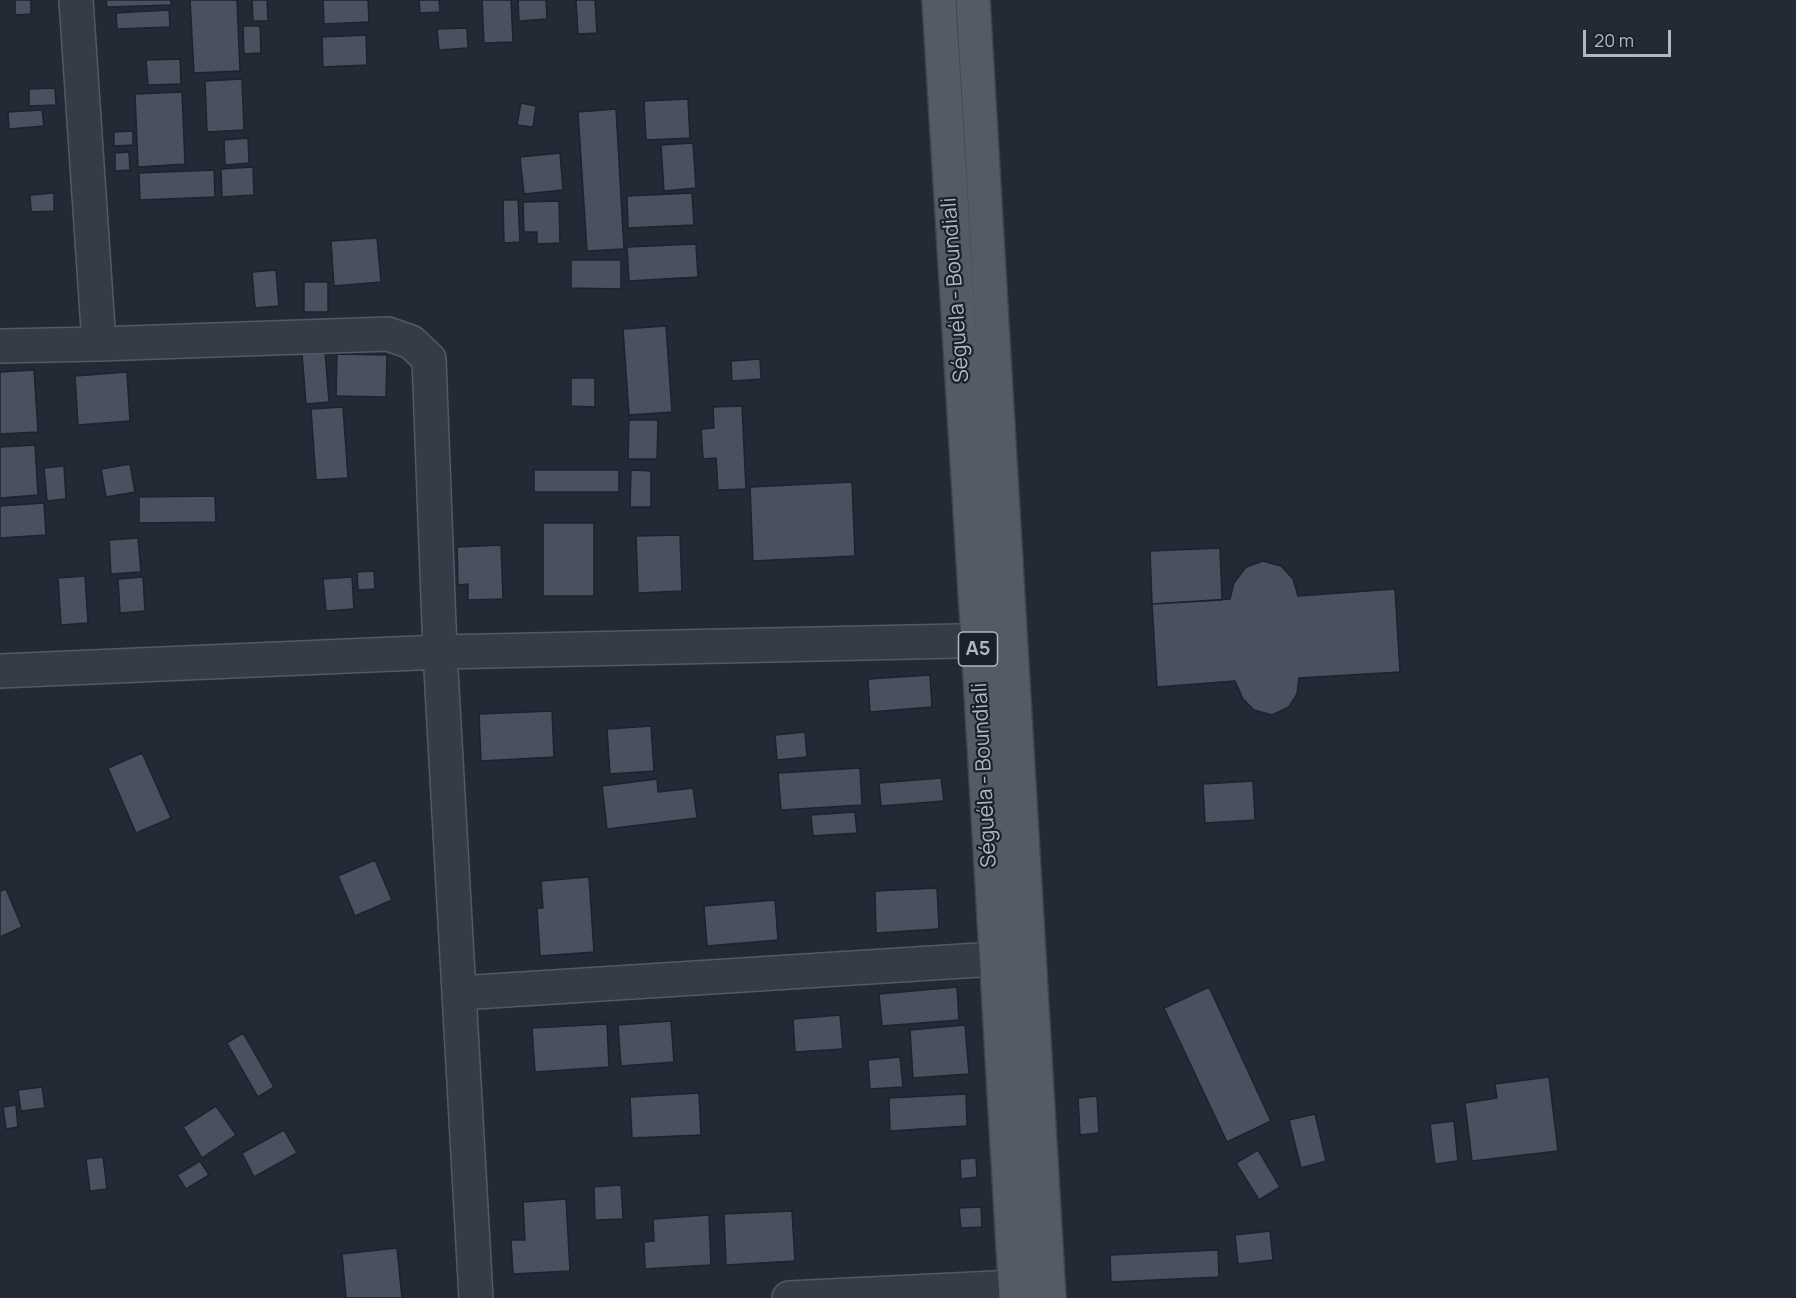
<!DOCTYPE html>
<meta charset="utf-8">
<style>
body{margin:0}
#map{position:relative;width:1796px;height:1298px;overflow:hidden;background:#222a36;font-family:Manrope,sans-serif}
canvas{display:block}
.scale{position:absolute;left:1583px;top:30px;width:88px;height:27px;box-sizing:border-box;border:3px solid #b0b7c3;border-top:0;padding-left:8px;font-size:18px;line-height:21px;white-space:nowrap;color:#b0b7c3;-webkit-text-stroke:4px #1b212b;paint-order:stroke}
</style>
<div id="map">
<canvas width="1796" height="1298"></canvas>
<div class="scale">20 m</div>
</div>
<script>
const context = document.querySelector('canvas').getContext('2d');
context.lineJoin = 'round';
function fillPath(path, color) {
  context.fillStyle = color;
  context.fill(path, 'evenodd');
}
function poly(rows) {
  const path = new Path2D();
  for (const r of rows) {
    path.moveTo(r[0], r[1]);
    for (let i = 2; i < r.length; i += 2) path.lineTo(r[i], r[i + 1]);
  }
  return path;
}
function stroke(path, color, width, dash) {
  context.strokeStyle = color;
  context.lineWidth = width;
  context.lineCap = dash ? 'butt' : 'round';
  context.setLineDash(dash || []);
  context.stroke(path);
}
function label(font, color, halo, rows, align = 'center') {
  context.font = font + ' Manrope,sans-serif';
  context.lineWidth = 4.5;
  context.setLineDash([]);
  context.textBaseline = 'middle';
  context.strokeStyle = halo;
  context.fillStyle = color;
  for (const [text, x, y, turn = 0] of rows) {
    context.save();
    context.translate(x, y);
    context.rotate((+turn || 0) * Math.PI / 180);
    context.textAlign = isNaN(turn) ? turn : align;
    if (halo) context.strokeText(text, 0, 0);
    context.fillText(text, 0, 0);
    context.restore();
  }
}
const building = poly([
 [15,0,31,0,31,14,15,15,15,0],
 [106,0,171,0,171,5,107,7,106,0],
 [190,0,237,0,240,71,194,73,190,0],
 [252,0,267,0,268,21,253,21,252,0],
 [323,0,368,0,369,22,324,24,323,0],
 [419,0,439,0,440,12,420,13,419,0],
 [482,0,511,0,513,42,484,43,482,0],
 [518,0,546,0,547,19,519,21,518,0],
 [576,0,595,0,597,33,578,34,576,0],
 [169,10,170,27,117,29,116,13,169,10],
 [243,26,260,26,261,53,244,54,243,26],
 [467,28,468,48,439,50,437,29,467,28],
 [366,35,367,65,323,67,322,37,366,35],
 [180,59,181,84,148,85,146,60,180,59],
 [242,79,244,130,207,132,205,81,242,79],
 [55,88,56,105,29,106,29,89,55,88],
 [182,92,185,164,138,167,135,94,182,92],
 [688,99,690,138,646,140,644,101,688,99],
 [521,103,536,106,533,127,517,125,521,103],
 [616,109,624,249,587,251,578,112,616,109],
 [42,110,44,126,9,129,8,112,42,110],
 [133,131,133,145,114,146,114,132,133,131],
 [248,138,249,163,225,165,224,140,248,138],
 [693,143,696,188,664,191,661,145,693,143],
 [129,152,130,170,115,171,115,153,129,152],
 [560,153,563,190,524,194,520,157,560,153],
 [253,167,254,195,222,197,221,169,253,167],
 [214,170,215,197,140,200,139,173,214,170],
 [54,193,54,211,31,212,30,195,54,193],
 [692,193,694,225,628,228,627,196,692,193],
 [503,200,518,200,520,242,504,243,503,200],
 [559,201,560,243,537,244,537,232,524,232,523,202,559,201],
 [377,238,381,282,334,286,331,241,377,238],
 [696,244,698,277,629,281,627,247,696,244],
 [571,260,621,260,621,289,571,288,571,260],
 [276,270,279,306,255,308,252,272,276,270],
 [304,282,328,282,328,312,304,312,304,282],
 [666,326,672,412,629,415,623,329,666,326],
 [325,351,329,402,306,404,302,353,325,351],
 [337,354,387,355,386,397,336,396,337,354],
 [760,359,761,379,732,381,731,361,760,359],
 [34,370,38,432,0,434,0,372,34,370],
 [127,372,130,421,78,425,75,376,127,372],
 [571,378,595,378,595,407,571,406,571,378],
 [742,406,746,489,718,490,716,458,703,459,701,429,714,428,713,407,742,406],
 [343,407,348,478,316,480,311,409,343,407],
 [629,420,658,420,657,459,628,459,629,420],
 [35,445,38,495,0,498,0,447,35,445],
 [130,464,135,492,106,497,101,469,130,464],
 [64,466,66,499,47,501,44,468,64,466],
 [534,470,619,470,619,492,534,492,534,470],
 [631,470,651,471,651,507,630,507,631,470],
 [852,482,855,556,753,561,750,487,852,482],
 [215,496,216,522,139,523,139,497,215,496],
 [44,503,46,535,0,538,0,506,44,503],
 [543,523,594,523,594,596,543,596,543,523],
 [680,535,682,591,638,593,636,536,680,535],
 [138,538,141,572,111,574,109,540,138,538],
 [501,545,503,599,468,600,468,584,458,585,457,547,501,545],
 [1220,548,1222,600,1152,604,1150,551,1220,548],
 [1263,561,1281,566,1293,579,1298,596,1395,589,1400,672,1299,678,1297,694,1289,707,1272,715,1254,710,1243,699,1235,681,1157,687,1152,604,1230,599,1234,583,1246,567,1263,561],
 [374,571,375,589,358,590,357,572,374,571],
 [85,576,88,623,61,625,58,578,85,576],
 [143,577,145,611,120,613,118,579,143,577],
 [352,577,354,609,326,611,323,579,352,577],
 [930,675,932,707,870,712,868,679,930,675],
 [552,711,554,757,481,761,479,714,552,711],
 [651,726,654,771,610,774,607,729,651,726],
 [805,732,807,757,777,760,775,735,805,732],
 [142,753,171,818,136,833,108,768,142,753],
 [860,768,862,805,781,810,778,773,860,768],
 [941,778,944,801,881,806,879,783,941,778],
 [657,779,658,792,693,788,697,818,607,829,602,786,657,779],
 [1253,781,1255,820,1205,823,1203,784,1253,781],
 [855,812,857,833,813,836,811,815,855,812],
 [375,860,392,900,355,916,338,876,375,860],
 [589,877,594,952,540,956,537,908,543,908,541,881,589,877],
 [937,888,939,929,876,933,875,891,937,888],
 [6,889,22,927,0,937,0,891,6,889],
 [775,900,778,940,707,946,704,906,775,900],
 [957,987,959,1020,882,1026,879,994,957,987],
 [1209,987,1271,1121,1227,1142,1164,1008,1209,987],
 [840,1015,843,1049,795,1052,793,1019,840,1015],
 [671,1021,674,1062,621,1066,618,1025,671,1021],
 [607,1024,609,1067,535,1072,532,1028,607,1024],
 [965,1025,969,1074,913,1078,910,1030,965,1025],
 [243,1033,274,1087,258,1097,227,1043,243,1033],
 [900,1057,903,1087,870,1089,868,1060,900,1057],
 [1549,1077,1558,1151,1472,1161,1465,1103,1497,1098,1495,1084,1549,1077],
 [42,1087,45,1108,21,1111,18,1090,42,1087],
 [699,1093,701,1135,632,1138,630,1097,699,1093],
 [966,1094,967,1126,890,1131,889,1098,966,1094],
 [1097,1096,1099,1133,1080,1135,1078,1098,1097,1096],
 [16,1105,18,1127,6,1129,3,1107,16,1105],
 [216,1106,236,1135,202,1158,183,1127,216,1106],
 [1315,1114,1326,1161,1301,1168,1289,1120,1315,1114],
 [1454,1121,1458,1161,1435,1164,1430,1124,1454,1121],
 [284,1130,297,1153,254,1177,242,1153,284,1130],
 [1258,1150,1280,1187,1259,1200,1236,1163,1258,1150],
 [103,1157,107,1189,90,1191,86,1159,103,1157],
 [976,1158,977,1177,961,1179,960,1159,976,1158],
 [200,1161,209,1175,186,1189,177,1175,200,1161],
 [621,1185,623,1219,595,1220,594,1187,621,1185],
 [566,1199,570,1271,513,1274,511,1240,525,1240,523,1202,566,1199],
 [981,1207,982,1227,961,1228,959,1208,981,1207],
 [792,1211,795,1261,726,1265,724,1214,792,1211],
 [709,1215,711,1265,645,1269,644,1242,654,1241,653,1219,709,1215],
 [1270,1231,1273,1260,1238,1264,1235,1235,1270,1231],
 [397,1248,402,1298,346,1298,342,1254,397,1248],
 [1218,1250,1219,1277,1111,1282,1110,1255,1218,1250]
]);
const minor = poly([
 [76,0,99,344],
 [0,346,99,344,388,334,411,342,429,359,440,652,476,1298],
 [0,671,440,652,1006,640],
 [459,993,995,959],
 [789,1298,1015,1287]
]);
const primary = poly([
 [939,0,978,640,1016,1298],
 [973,0,1049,1298]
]);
const shields = [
 [978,649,39]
];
const shieldNames = [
 ["A5",978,649]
];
const streetNames = [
 ["Séguéla - Boundiali",956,290,-94],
 ["Séguéla - Boundiali",985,775,-93]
];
fillPath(building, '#495160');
stroke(building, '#1d232d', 1.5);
stroke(minor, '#535a64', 36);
stroke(primary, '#3f4550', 36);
stroke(minor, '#363c47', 33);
stroke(primary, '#545b67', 33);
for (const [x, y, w] of shields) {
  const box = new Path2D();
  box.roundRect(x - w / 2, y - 17, w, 34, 4.5);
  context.fillStyle = '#1b212b';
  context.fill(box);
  stroke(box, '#b0b7c3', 1.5);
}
label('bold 20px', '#b0b7c3', null, shieldNames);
label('21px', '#b0b7c3', '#1b212b', streetNames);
</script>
